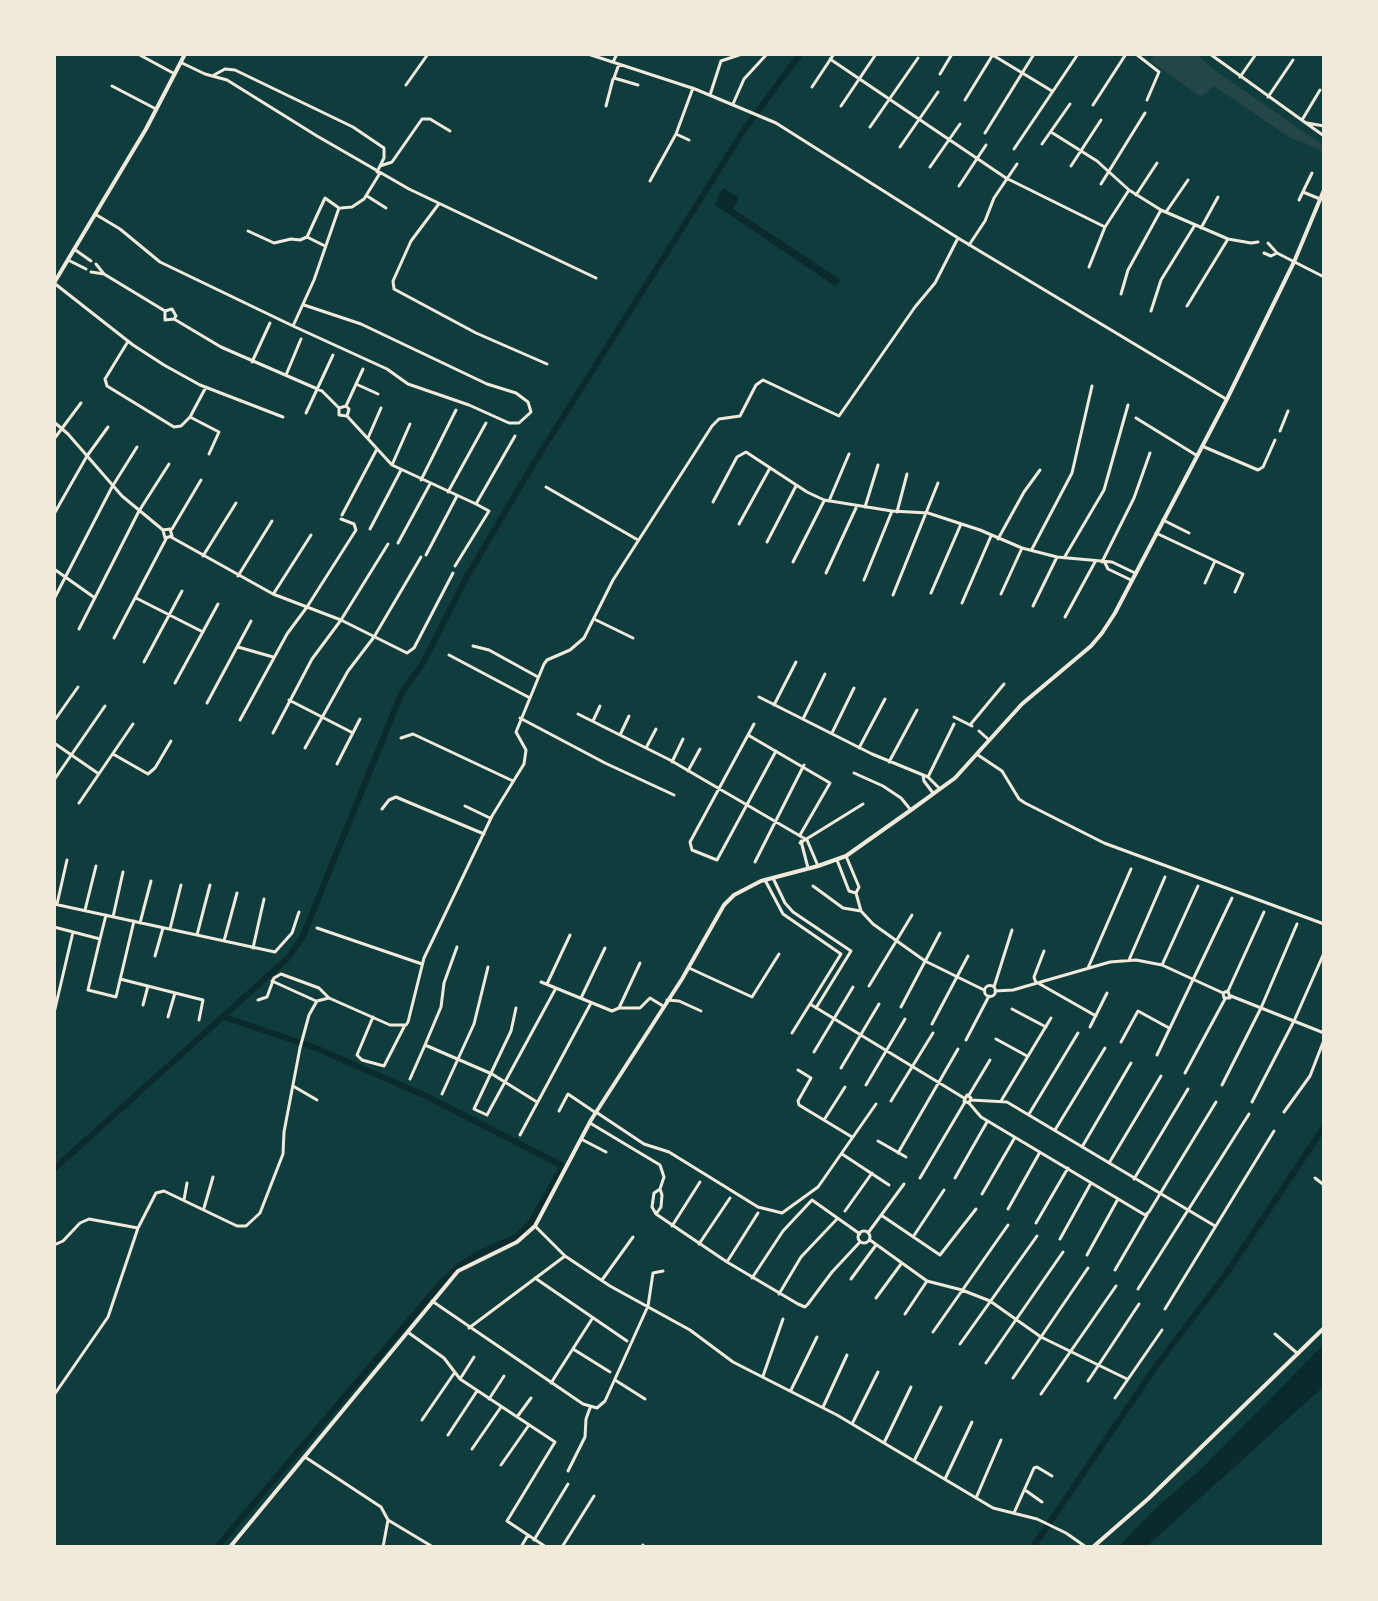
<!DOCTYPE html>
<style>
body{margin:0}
#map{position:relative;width:1378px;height:1601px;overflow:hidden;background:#0f3d3e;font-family:"Varela Round",sans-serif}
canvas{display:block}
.frame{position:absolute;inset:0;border:56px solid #f1e9da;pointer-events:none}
</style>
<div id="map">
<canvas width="1378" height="1601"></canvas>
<div class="frame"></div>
</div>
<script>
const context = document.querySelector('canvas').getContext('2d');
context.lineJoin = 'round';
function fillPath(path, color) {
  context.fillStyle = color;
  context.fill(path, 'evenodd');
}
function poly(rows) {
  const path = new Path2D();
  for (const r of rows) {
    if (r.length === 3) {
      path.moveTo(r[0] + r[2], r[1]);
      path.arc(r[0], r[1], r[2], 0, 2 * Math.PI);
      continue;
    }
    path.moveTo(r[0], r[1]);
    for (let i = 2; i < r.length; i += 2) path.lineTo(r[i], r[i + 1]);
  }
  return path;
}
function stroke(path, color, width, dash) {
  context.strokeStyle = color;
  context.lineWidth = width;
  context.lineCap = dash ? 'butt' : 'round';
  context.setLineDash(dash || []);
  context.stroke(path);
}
const green = poly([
 [1155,54,1196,54,1216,71,1324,146,1324,152,1289,137,1214,86,1201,97,1150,61]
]);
const water = poly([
 [724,188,739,198,733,209,841,280,835,286,715,205,720,192],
 [1324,1344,1324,1386,1146,1547,1118,1547,1155,1509,1201,1469]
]);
const canal = poly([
 [54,1169,289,957,303,936,402,692,423,663,465,580,534,463,744,130,800,54],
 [217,1547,441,1283,458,1267,476,1255,516,1237,530,1224,563,1166,428,1097,316,1048,224,1017],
 [1033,1547,1156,1366,1224,1277,1324,1127]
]);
const minor = poly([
 [138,54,173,73],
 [588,54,695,89,776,123,958,238,1226,399],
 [991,54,1052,91],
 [1136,54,1159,72,1147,100],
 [1210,54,1324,136],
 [830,59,1006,178,1105,227],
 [613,62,617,54],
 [182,63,205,74,227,80,317,136,409,189,596,278],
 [619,64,614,78,638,85],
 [940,74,952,54],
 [214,75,225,69,235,70,353,127,384,148,384,158,380,166],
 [1240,77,1256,54],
 [406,85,428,54],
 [112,86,156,109],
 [812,87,834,54],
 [710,95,721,61,742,54],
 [1268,97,1293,60],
 [965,100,992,56],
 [733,104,744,79,767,54],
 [1093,105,1126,54],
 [606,106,613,79],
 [841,106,876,54],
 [1302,120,1320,90],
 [1307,123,1324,126],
 [870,127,918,58],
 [1051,132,1097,161,1129,190,1161,210,1228,239,1251,243,1258,242],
 [985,133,1034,54],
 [676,134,689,140],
 [1042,144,1070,104],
 [900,147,938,92],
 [1014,149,1078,54],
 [1071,166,1101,120],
 [930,167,960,124],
 [377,172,380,166,392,162,422,119,430,119,450,131],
 [650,181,676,134,693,88],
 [1101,184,1145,113],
 [959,186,986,145],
 [1303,192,1320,199],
 [1136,195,1157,163],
 [367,196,386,208],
 [1299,200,1312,173],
 [438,205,411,241,393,281,394,289,476,333,547,364],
 [341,208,352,207,364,199,380,173],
 [1166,212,1188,180],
 [95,214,120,229,160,262,293,326,314,280,339,208,325,198,307,237,300,240,291,239,274,243,248,231],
 [1201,228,1218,197],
 [307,237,325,246],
 [1268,243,1277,253,1324,277],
 [969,245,985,221,994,198,1017,164],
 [74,249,91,261],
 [1264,253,1271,256,1277,253],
 [68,260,86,269],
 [96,264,104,274],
 [1089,267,1105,227,1129,190],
 [91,272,104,274,165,311,172,309,176,316,174,319,165,320,165,311],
 [54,283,133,345,164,365,200,385,283,417],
 [1121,294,1128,270,1161,210],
 [1187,306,1228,239],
 [1151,311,1161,280,1195,225],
 [174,319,221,347,322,391,339,408,339,415,347,416,349,409,346,406,339,408],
 [293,326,387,369,408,384,469,405,509,423,519,423,531,412,528,402,516,393,487,384,361,324,304,305],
 [127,343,105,379,107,386,174,427,181,426,190,417],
 [252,362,270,323],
 [286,375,301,339],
 [356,384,378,394],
 [206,387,190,417,219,432,209,454],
 [346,406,363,369],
 [306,413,333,355],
 [347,416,392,465,476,504,515,436],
 [1136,418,1196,455],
 [54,422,68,434,122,496,163,530,170,529,172,536,165,538,163,530],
 [1280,431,1288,411],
 [368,438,381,408],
 [54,439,81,403],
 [1202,446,1258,470,1263,467,1275,440],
 [392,465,410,424],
 [421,480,456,410],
 [546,487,638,540],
 [448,492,486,423],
 [829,501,849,454],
 [713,502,737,457,746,452,807,492,824,500,892,511,928,513,980,530,1022,548,1057,557,1112,562,1135,573],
 [865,507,878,465],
 [897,512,907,474],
 [54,514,87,456,108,427],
 [342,515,377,449],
 [1163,520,1189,533],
 [739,524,770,468],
 [172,529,201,480],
 [370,529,401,470],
 [1156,533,1243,574,1235,592],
 [171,537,273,594,341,620,407,653,414,648,453,573],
 [998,539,1024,492,1040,470],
 [767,542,796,486],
 [398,543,430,484],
 [1032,549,1072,473,1092,386],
 [426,555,457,496],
 [203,556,236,503],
 [1064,558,1104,490,1128,405],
 [793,562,824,501],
 [1102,562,1134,498,1150,453],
 [1105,563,1108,569,1131,580],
 [455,566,489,511,476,504],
 [54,569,95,598],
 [826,573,856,508],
 [238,576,272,521],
 [864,580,892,511],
 [1205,583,1215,561],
 [274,593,311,535],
 [931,593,961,524],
 [1001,594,1022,548],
 [893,595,938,483],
 [136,598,203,632],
 [54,599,112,487,137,447],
 [962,603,991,536],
 [1033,606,1057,557],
 [1065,617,1095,562],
 [594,619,633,638],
 [79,629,139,511,169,464],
 [114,638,166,539],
 [473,646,489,650,538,677],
 [238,647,273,657],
 [449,655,530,698],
 [144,662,182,591],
 [175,683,218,604],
 [759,697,872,754,928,777,940,789],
 [289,700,353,733],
 [207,703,251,621],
 [774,705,796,662],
 [578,714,670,760,807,840,818,866],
 [954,717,972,726],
 [520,718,605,763,674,795],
 [803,719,825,674],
 [240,720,287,634,307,607,356,530,354,524,341,519],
 [54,721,78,687],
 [593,721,600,706],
 [754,724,690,842,692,850,717,860,776,751],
 [970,725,1004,684],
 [979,731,988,739],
 [273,733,312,659,341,620,388,544],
 [832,733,854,688],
 [620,735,629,716],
 [748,735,830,783,800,835],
 [401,738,413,734,513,781],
 [54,743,99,774],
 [305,748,348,671,374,637,421,557],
 [646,748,656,729],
 [859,748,885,699],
 [113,754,148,774,155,768,171,741],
 [978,755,1002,771,1019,799,1025,803,1104,843,1324,924],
 [672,762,683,739],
 [889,762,917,710],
 [337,764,360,719],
 [688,771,700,749],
 [854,773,883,786,901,798,910,809],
 [923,776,924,781,933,793],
 [928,777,954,724],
 [54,780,105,706],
 [79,803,133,724],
 [465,806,490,818],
 [382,809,389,800,396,797,484,834],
 [801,841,808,868],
 [800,843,863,804],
 [846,856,859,887,856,893,861,911,873,924,925,961,984,990],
 [837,860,849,891,856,893],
 [755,862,804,765],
 [773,878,785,903,793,912,851,951,816,1008],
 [765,880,783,914,841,954,792,1033],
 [813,886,843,908,861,911],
 [54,904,275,952,292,933,299,912],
 [57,904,67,860],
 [85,910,96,866],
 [113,917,123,872],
 [140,923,151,881],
 [54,927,100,939,106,915],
 [317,928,422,964],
 [170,929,181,885],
 [197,935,210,885],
 [100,939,88,990,116,997,134,921],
 [224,941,237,893],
 [457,947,444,983,441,1007,425,1045,492,1074,537,1102],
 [253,948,264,899],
 [155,956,163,928],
 [1129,960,1165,877],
 [1162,965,1198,886],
 [689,968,752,997,779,954],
 [1088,968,1131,869],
 [120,979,203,1000,199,1020],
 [272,981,316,1001],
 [541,982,612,1011,619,1008,640,1008,650,998,663,1006],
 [1036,983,1034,977,1044,951],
 [1038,983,1096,1016],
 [547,984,570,935],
 [990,991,5.5],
 [869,986,912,915],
 [994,987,1012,930],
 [995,991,1013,990,1110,962,1136,960,1162,965,1223,993,1228,991,1230,998,1224,998,1223,993],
 [1228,991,1264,912],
 [1231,996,1324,1033],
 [581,998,605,948],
 [258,1000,267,997,274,978,281,974,319,988,329,998],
 [667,1000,679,1001,701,1011],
 [810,1004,964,1098],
 [143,1005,148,986],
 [901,1007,940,933],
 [516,1008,511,1031,474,1109,487,1115,556,988],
 [619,1008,640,963],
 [1012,1009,1046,1027],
 [54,1013,73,932],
 [168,1017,175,993],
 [373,1017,357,1055,362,1060,384,1066,404,1027],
 [932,1024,968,956],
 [1090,1027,1107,993],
 [996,1039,1027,1056],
 [966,1040,989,996],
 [1121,1042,1138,1011,1169,1028],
 [814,1052,853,987],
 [1157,1055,1232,898],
 [841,1068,879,1004],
 [798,1070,811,1078,798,1101,799,1105,852,1137],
 [1185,1073,1225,999],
 [410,1079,425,1045],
 [866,1085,905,1019],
 [1222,1085,1261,1008,1297,924],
 [293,1086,317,1100],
 [442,1094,474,1024,488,967],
 [967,1095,971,1098,969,1103,964,1101,967,1095],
 [969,1095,990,1060],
 [971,1100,1007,1102,1215,1226],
 [891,1101,933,1033],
 [1001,1101,1051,1018],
 [1252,1102,1294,1021,1324,953],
 [969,1103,981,1117,1145,1215,1149,1212,1216,1102],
 [559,1111,568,1094,596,1113],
 [596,1112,644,1144,669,1152,758,1207,782,1213,818,1187,876,1104],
 [1284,1112,1310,1076,1324,1040],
 [1029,1114,1078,1033],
 [824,1120,845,1087],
 [590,1123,660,1165,664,1177,660,1189,654,1193,652,1207,656,1214,727,1262,798,1304,805,1307,808,1304,832,1272,860,1242],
 [1055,1130,1105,1048],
 [520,1135,591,1003],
 [581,1139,606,1152],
 [878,1141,906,1157],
 [1082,1147,1131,1063],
 [898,1153,958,1049],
 [842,1154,889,1185],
 [1109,1163,1161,1076],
 [920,1178,965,1102],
 [955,1178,987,1122],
 [1315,1178,1324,1185],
 [1134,1179,1188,1089],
 [982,1194,1014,1139],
 [184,1200,187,1183],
 [204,1208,213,1177],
 [1008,1209,1040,1152],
 [845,1211,872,1173],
 [656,1214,661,1207,662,1195,660,1189],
 [881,1215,940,1255,976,1209],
 [1036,1223,1068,1168],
 [535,1226,565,1256,610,1286,690,1330,733,1362,837,1415,993,1508,1037,1519,1066,1533,1086,1547],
 [672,1226,700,1182],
 [864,1237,6],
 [868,1233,904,1184],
 [913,1237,944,1190],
 [1060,1239,1091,1183],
 [870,1240,927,1281,962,1290,990,1301,1041,1337,1127,1379],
 [699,1244,730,1198],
 [54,1245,63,1241,80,1223,89,1219,138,1228],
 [1087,1255,1118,1199],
 [727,1262,758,1213],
 [1115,1270,1147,1215],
 [535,1278,627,1341],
 [752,1278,783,1231,812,1200,860,1234],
 [851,1279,876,1245],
 [602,1280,633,1237],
 [1138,1289,1249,1114],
 [779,1294,801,1257,837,1219],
 [876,1298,901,1264],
 [432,1301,583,1404,597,1408,605,1401,648,1306,653,1273,663,1271],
 [1165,1309,1274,1131],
 [905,1314,927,1281],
 [469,1328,565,1256],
 [933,1332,1008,1225],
 [409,1333,444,1358,460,1379,555,1442,507,1521,546,1547],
 [1275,1334,1298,1354],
 [960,1344,1037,1236],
 [573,1349,610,1372],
 [986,1363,1063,1252],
 [763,1376,783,1319],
 [1013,1378,1088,1268],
 [460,1379,474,1357],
 [615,1380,645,1399],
 [1088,1381,1139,1304],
 [551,1383,592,1319],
 [791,1390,817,1337],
 [1041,1394,1116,1286],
 [54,1395,108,1317,138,1228,156,1193,164,1191,237,1226,246,1226,260,1213,283,1154,284,1132,300,1048,309,1015,317,1001,329,998,390,1025,406,1025,408,1022,424,958,492,816,524,764,526,750,516,732,544,664,547,660,570,650,584,638,613,580,712,426,719,419,740,416,756,385,763,380,839,416,915,307,935,283,958,238],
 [1115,1398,1162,1330],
 [489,1399,504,1376],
 [823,1407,847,1355],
 [517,1417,531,1398],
 [422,1420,455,1372],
 [852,1424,878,1372],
 [448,1435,477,1391],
 [884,1443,911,1387],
 [472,1449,501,1407],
 [305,1457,381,1507,388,1520,433,1547],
 [914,1461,941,1407],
 [501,1465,529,1425],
 [568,1471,585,1437,586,1419,590,1408],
 [945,1479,972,1422],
 [1025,1490,1042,1502],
 [976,1498,1001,1440],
 [1014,1513,1034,1468,1037,1467,1052,1476],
 [534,1540,568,1484],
 [383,1547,388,1520],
 [521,1547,528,1535],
 [562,1547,594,1496],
 [642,1547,643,1545]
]);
const tertiary = poly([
 [54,283,146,129,185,54],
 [230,1547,458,1271,517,1242,535,1226,591,1120,682,979,724,905,734,895,761,881,818,866,846,856,911,810,955,778,1022,704,1091,646,1102,633,1115,613,1227,399,1294,262,1324,190],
 [1093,1547,1148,1499,1324,1328]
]);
fillPath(green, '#244646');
fillPath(water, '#0a2a2b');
stroke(canal, '#0a2a2b', 6);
stroke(minor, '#f1e9da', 3);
stroke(tertiary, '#f1e9da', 4);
</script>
